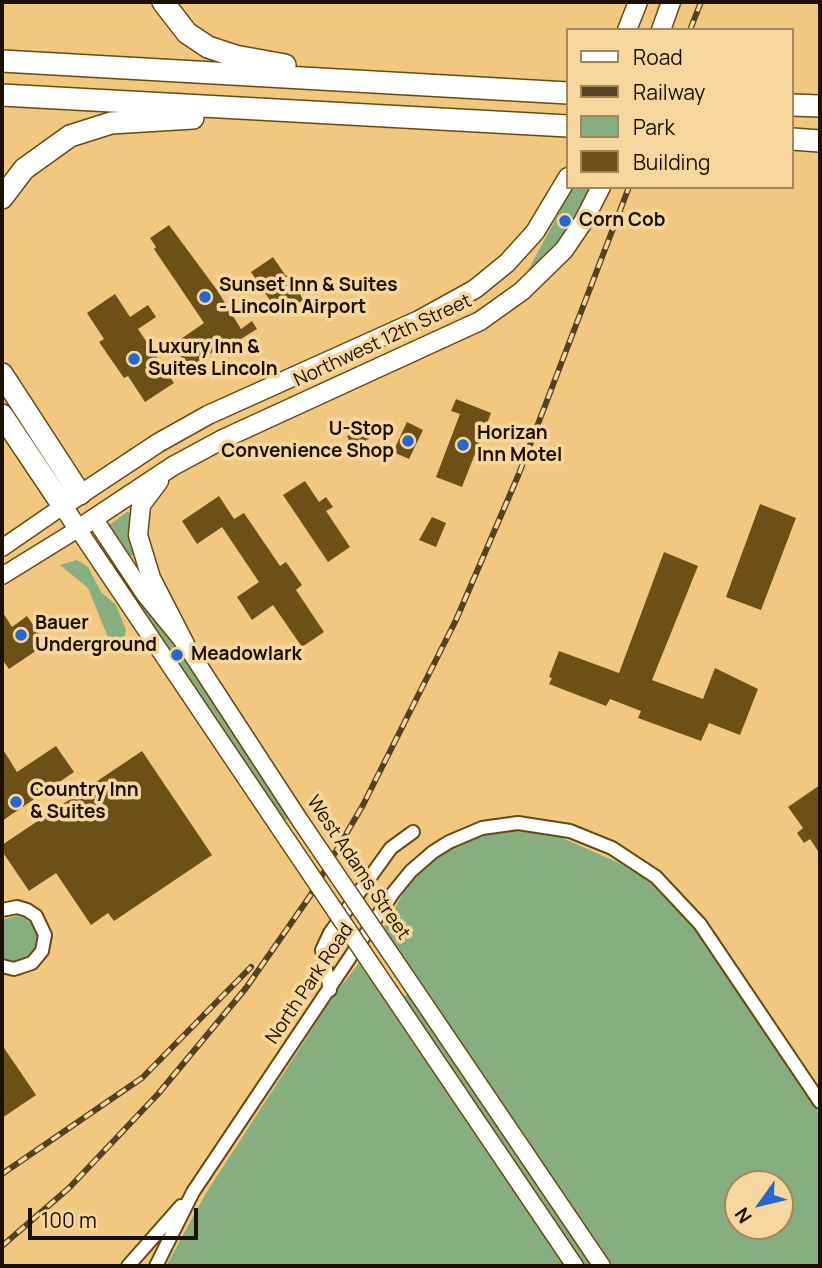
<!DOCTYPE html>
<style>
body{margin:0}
#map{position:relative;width:822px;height:1268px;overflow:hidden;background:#f2c881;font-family:Manrope,sans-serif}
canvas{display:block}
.frame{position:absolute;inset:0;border:4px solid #1c1000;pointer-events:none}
.legend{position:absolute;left:566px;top:28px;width:228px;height:161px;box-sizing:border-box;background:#f8d79f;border:2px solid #a0875f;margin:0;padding:9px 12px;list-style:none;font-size:21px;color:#1c1000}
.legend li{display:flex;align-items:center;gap:14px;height:35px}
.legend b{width:35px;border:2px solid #a0875f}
.north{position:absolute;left:724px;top:1170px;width:70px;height:70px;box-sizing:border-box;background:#f8d79f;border:2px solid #a0875f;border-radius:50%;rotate:236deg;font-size:19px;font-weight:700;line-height:28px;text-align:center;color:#1c1000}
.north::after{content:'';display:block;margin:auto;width:24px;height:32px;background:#2466d2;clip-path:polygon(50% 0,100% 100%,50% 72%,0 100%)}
.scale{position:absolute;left:28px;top:1208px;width:170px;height:32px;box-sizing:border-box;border:4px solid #1c1000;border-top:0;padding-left:9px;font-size:21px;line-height:24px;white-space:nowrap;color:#1c1000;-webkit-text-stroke:5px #f8d79f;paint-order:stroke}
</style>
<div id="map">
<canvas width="822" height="1268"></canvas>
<div class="frame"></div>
<ul class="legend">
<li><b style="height:9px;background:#fff"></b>Road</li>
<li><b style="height:9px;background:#544122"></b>Railway</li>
<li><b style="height:19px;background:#86ae7e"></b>Park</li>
<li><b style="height:19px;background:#6d5018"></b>Building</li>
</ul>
<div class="north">N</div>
<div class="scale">100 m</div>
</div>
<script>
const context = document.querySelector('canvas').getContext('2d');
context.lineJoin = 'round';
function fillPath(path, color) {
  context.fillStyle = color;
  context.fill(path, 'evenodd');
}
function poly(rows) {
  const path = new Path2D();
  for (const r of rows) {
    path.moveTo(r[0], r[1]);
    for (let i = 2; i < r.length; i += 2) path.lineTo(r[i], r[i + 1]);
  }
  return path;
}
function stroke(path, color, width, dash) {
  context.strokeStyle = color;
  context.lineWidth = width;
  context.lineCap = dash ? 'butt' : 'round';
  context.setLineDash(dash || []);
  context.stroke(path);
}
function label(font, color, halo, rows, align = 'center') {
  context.font = font + ' Manrope,sans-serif';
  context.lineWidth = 7;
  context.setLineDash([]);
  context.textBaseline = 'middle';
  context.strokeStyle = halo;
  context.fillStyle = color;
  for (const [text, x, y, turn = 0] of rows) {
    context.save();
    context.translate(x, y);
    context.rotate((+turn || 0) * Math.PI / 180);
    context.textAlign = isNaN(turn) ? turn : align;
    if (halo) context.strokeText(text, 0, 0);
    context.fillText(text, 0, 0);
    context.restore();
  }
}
const green = poly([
 [573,187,593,187,556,245,530,274,527,272],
 [127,512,130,513,134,555,130,557,108,526],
 [99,541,140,601,175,642,290,817,283,822,104,556],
 [77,560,88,567,101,592,116,605,126,630,123,645,109,640,88,588,60,565],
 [523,829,556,835,621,864,656,886,684,915,702,940,820,1115,820,1266,609,1266,383,929,405,890,423,868,453,848,485,834],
 [738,1184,780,1184,780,1226,738,1226],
 [16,916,24,918,35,927,39,943,31,958,16,964,2,960,2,920],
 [359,963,439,1078,567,1266,166,1266,206,1193,335,994],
 [409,993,593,1266,583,1266,402,998]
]);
const building = poly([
 [169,225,217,290,241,329,252,321,257,329,236,342,233,339,188,368,172,345,204,323,154,249,156,247,150,238],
 [273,257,286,276,290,274,303,300,280,315,251,272],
 [115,294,130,317,148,305,156,317,138,329,174,383,145,402,128,376,124,378,99,342,104,339,87,313],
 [456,399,491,413,462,487,436,477,460,414,451,411],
 [407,422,423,430,409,459,393,452],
 [370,425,375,436,352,447,347,436],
 [305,481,319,502,326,497,333,507,326,511,350,547,328,562,283,495],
 [219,496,234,519,244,513,280,566,286,562,302,585,296,590,324,632,302,647,273,605,252,620,237,597,259,582,222,527,197,544,182,521],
 [760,504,796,518,761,610,726,597],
 [432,517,446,523,436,547,419,540],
 [664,552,698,566,652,680,703,699,715,668,758,689,740,735,709,723,701,741,638,718,641,711,610,699,606,706,549,684,552,678,549,677,559,651,619,673],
 [2,611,12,627,27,616,46,644,9,669,2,659],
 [56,746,74,772,2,821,4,751,17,772],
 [142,751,212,855,114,921,108,913,91,925,56,873,29,891,2,851,2,845],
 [820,785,820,854,810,839,804,843,797,833,803,828,788,807],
 [2,1045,36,1095,2,1118]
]);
const street = poly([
 [2,910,17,907,27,910,36,916,45,935,42,951,32,963,14,969,2,966],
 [330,990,322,950,330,933,391,848,413,832],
 [128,1266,181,1206],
 [156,1266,193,1192,393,893,411,871,433,852,449,842,482,828,518,823,570,831,612,848,656,877,700,924,820,1102]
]);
const secondary = poly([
 [94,518,145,595,185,644,301,822],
 [2,548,63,506],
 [2,576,78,529,288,841],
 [403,972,602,1266],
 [390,992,575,1266]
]);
const primary = poly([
 [627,30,638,2],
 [661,30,671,2],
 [568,177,535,232,507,263,475,289,419,320,208,415,158,443,63,506,78,529,173,466,223,439,480,321,522,291,564,250,583,222,601,187],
 [159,481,141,505,138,535,151,578,185,644]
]);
const highway = poly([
 [163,2,187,33,208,47,235,56,285,65],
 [2,61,568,93],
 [2,95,568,126],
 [792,105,820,106],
 [792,139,820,141],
 [2,198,24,169,70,136,111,123,193,118],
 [2,374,80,494],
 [2,415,63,506]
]);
const rail = poly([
 [690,30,701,2],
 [2,1174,142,1078,251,967],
 [2,1246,69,1188,158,1094,246,988,310,896,363,805,456,620,518,476,629,187]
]);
const secondaryBridge = poly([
 [301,822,403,972],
 [288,841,390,992]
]);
const markers = [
 [565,221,7,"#2466d2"],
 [205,297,7,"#2466d2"],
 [134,359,7,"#2466d2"],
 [408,441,7,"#2466d2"],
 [463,445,7,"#2466d2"],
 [21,635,7,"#2466d2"],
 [177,655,7,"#2466d2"],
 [16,802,7,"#2466d2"]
];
const poiNames = [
 ["Corn Cob",579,221],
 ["Sunset Inn & Suites",219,286],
 ["- Lincoln Airport",219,308],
 ["Luxury Inn &",148,348],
 ["Suites Lincoln",148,370],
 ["U-Stop",394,430,"right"],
 ["Convenience Shop",394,452,"right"],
 ["Horizan",477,434],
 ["Inn Motel",477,456],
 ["Bauer",35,624],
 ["Underground",35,646],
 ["Meadowlark",191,655],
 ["Country Inn",30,791],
 ["& Suites",30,813]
];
const streetNames = [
 ["Northwest 12th Street",383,341,-25],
 ["West Adams Street",358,868,56],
 ["North Park Road",310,984,-56]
];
fillPath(green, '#86ae7e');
fillPath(building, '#6d5018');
stroke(street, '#674a11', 16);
stroke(secondary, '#674a11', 19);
stroke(primary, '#674a11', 21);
stroke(highway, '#674a11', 24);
stroke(street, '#fff', 12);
stroke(secondary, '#fff', 16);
stroke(primary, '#fff', 18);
stroke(highway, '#fff', 21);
stroke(rail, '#544122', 6);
stroke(rail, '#f8d79f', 3.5, [10]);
stroke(secondaryBridge, '#674a11', 19, []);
stroke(secondaryBridge, '#fff', 16);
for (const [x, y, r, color] of markers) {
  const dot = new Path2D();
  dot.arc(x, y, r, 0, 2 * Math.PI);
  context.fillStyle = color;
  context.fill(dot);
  stroke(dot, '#f8d79f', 2.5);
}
label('bold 19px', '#1c1000', '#f8d79f', poiNames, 'left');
label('19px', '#1c1000', '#f8d79f', streetNames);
</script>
